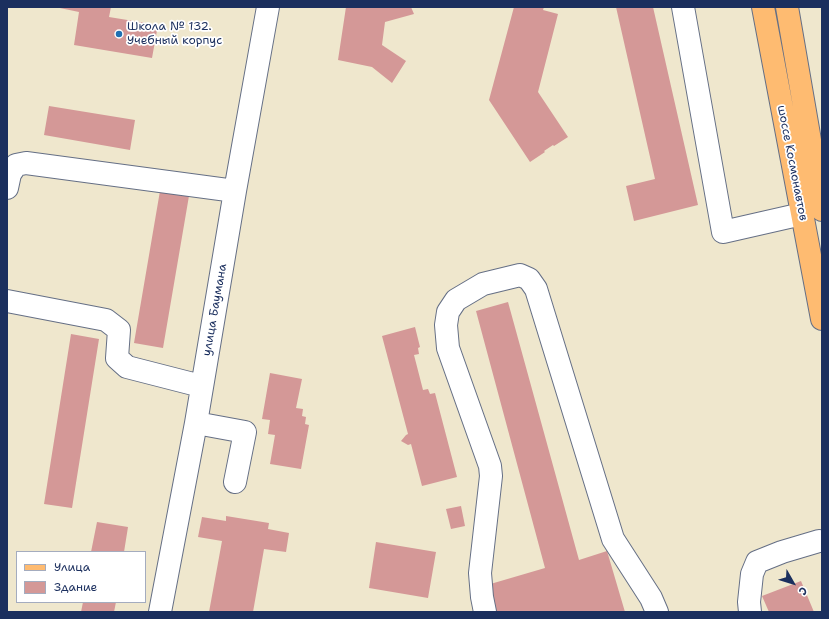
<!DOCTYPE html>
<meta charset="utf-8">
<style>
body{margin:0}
#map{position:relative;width:829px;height:619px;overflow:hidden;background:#efe7cd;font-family:"Shantell Sans",sans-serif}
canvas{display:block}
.frame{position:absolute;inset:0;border:8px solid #1b2f5e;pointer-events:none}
.legend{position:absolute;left:16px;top:551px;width:130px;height:52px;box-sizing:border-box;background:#fff;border:1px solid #a4acbf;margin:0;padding:5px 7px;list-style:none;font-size:12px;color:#1b2f5e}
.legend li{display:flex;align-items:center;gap:8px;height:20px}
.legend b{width:20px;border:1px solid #a4acbf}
.north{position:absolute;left:773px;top:563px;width:40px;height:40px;-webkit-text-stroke:3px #fff;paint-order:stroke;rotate:129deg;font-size:11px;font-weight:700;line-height:16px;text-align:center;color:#1b2f5e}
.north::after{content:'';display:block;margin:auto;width:14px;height:18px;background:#1b2f5e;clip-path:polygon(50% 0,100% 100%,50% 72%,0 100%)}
</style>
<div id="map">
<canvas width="829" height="619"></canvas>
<div class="frame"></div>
<ul class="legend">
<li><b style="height:5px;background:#febb71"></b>Улица</li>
<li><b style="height:11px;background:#d49897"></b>Здание</li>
</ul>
<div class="north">С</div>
</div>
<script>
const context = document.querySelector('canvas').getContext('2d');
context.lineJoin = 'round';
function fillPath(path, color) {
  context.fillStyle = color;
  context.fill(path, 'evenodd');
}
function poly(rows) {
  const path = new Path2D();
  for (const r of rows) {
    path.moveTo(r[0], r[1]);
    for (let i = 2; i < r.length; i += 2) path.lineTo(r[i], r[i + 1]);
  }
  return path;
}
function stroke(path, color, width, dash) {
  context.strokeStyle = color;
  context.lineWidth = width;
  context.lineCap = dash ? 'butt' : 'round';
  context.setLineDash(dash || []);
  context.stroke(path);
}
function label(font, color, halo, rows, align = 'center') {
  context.font = font + ' "Shantell Sans",sans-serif';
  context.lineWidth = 3.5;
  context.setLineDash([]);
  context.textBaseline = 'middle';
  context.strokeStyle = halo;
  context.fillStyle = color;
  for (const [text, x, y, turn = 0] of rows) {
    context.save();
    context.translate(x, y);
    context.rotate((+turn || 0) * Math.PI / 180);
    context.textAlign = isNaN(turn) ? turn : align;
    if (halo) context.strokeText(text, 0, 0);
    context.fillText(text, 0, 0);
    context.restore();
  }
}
const building = poly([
 [55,7,111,7,109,17,158,25,152,58,74,45,79,12],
 [346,7,411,7,414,14,385,22,382,45,406,61,392,83,372,67,338,60],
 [514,7,544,7,543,10,558,14,538,92,568,137,554,146,553,145,544,151,545,152,530,162,489,100],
 [616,7,653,7,698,205,634,221,626,186,655,179],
 [49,106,135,120,130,150,44,135],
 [161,185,190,190,163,348,134,343],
 [508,302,579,560,607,551,625,612,495,612,487,585,545,568,476,311],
 [415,327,420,347,418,348,419,354,414,355,423,390,428,389,430,394,435,393,457,477,422,486,411,444,408,445,401,441,406,435,408,434,382,336],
 [71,334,99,339,72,508,44,504],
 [270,373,302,379,296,408,303,409,302,416,306,417,305,424,309,425,301,469,270,464,275,435,268,434,270,420,262,419],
 [461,506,465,526,451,529,446,509],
 [226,516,269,523,268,529,289,533,286,552,264,549,253,612,209,612,222,541,198,537,202,517,226,521],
 [97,522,128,527,124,552,91,552],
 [376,542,436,552,428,598,369,588],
 [801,581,814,612,769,612,762,596],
 [83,602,116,602,114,612,81,612]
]);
const minor = poly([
 [683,7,723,232,802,214],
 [7,188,10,174,16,165,26,163,235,191],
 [7,301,106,320,119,330,117,358,127,367,201,386],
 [196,423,245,432,235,482],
 [160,612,196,423,235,191,268,7],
 [485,612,482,597,480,573,491,476,490,466,448,348,446,325,448,312,456,300,483,284,520,275,529,279,536,289,613,539,651,598,657,612],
 [750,612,749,602,752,574,757,562,782,552,819,541]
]);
const major = poly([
 [763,7,822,319],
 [787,7,822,210]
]);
const markers = [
 [119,34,4,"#1f6fb2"]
];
const poiNames = [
 ["Школа № 132.",127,27],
 ["Учебный корпус",127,41]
];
const streetNames = [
 ["шоссе Космонавтов",792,163,79],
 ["улица Баумана",215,310,-80]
];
fillPath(building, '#d49897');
stroke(minor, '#656f85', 24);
stroke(major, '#656f85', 24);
stroke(minor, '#fff', 22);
stroke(major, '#febb71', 22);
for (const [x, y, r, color] of markers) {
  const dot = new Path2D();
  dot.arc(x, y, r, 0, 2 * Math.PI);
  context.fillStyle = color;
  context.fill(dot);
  stroke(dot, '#fff', 1.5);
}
label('12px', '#1b2f5e', '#fff', poiNames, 'left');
label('12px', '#1b2f5e', '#fff', streetNames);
</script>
